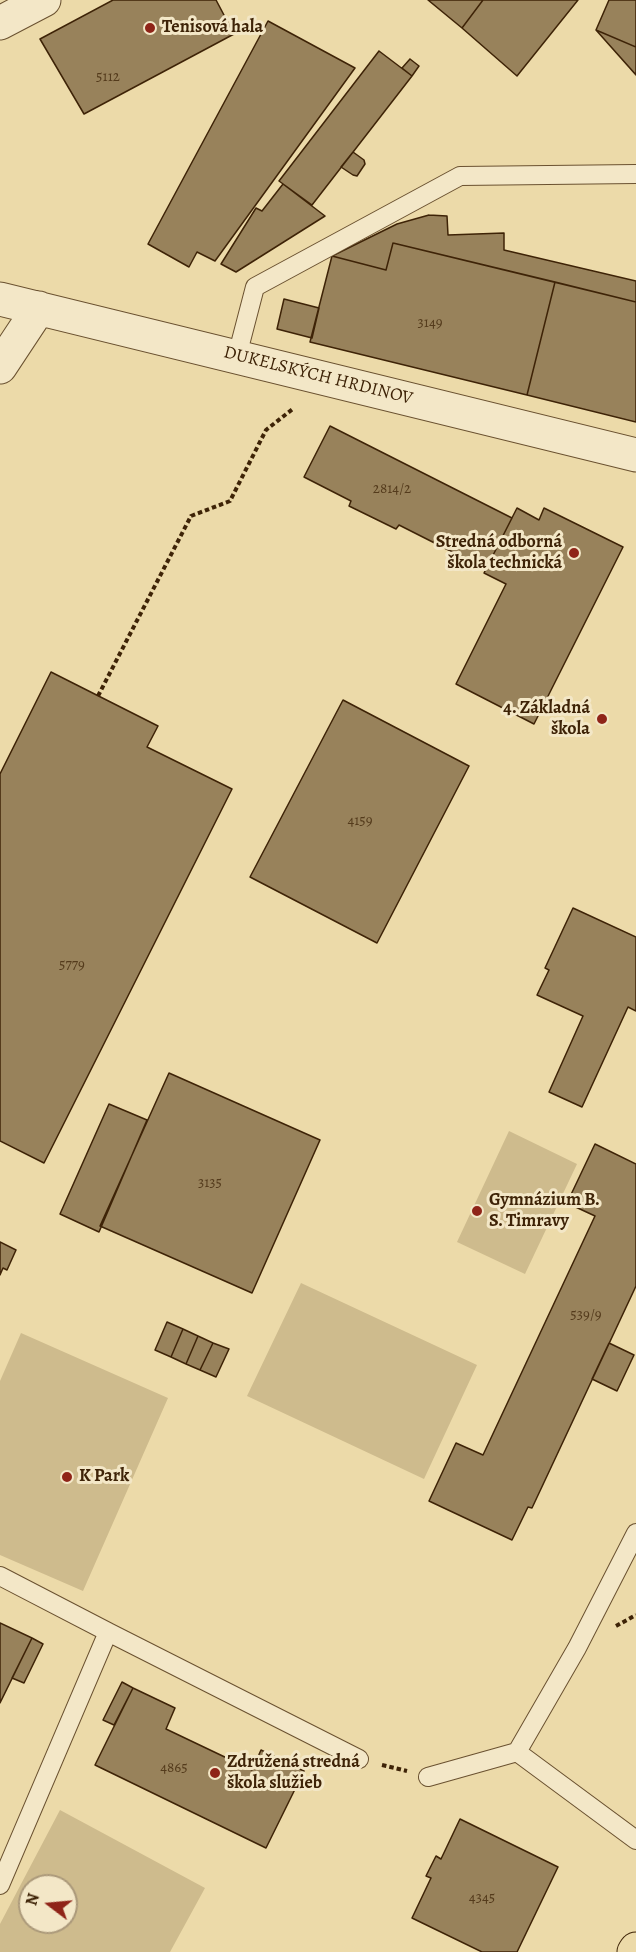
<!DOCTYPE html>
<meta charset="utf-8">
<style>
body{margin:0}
#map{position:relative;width:636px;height:1952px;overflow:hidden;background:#ecdaa9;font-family:Alegreya,serif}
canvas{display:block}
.north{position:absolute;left:18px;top:1874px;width:60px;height:60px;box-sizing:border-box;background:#f3e7c7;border:2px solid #ab997a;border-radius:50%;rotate:286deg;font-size:16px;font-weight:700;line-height:24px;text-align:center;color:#3e2307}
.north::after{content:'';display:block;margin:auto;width:21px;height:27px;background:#8f2418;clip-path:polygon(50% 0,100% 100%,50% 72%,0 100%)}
</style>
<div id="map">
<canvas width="636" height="1952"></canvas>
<div class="north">N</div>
</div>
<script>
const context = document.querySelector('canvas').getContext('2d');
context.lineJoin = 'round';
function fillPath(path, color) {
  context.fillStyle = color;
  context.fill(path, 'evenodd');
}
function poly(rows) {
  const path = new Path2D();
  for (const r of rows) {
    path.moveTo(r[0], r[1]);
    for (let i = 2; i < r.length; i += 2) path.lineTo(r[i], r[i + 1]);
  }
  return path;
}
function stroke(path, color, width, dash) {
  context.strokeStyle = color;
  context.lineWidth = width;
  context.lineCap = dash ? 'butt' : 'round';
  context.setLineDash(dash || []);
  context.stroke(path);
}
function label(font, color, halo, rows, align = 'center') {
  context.font = font + ' Alegreya,serif';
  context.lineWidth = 6;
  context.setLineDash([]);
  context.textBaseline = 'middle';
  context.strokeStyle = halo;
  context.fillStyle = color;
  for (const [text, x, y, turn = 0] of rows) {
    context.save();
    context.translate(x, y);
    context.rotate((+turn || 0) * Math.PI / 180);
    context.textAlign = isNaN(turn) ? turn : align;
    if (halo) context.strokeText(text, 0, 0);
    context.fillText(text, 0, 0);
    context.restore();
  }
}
const green = poly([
 [509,1131,577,1164,525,1274,457,1242],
 [301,1283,477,1365,424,1479,247,1396],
 [21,1333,168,1398,83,1591,0,1555,0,1381],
 [60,1810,205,1888,170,1952,0,1952,0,1924],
 [30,1886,66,1886,66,1922,30,1922]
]);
const building = poly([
 [113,0,216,0,234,34,84,114,40,39,113,0],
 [428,0,483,0,462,28,428,0],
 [483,0,578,0,517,76,462,28,483,0],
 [609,0,636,0,636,47,596,30,609,0],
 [268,21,355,68,215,261,197,252,189,267,148,244,268,21],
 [596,30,636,47,636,75,596,30],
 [379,51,412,76,312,205,279,181,379,51],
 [410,59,419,66,412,76,402,68,410,59],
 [353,152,364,160,365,164,357,176,353,175,341,167,353,152],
 [283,184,325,216,236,272,221,264,256,208,262,211,283,184],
 [429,215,447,216,448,235,504,233,504,250,636,281,636,302,393,243,386,270,332,256,397,224,429,215],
 [393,243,555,282,527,395,310,342,332,256,386,270,393,243],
 [555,282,636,302,636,422,527,395,555,282],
 [284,299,319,308,312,338,277,329,284,299],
 [330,426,512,518,486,569,399,525,396,529,349,506,351,501,304,477,330,426],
 [517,508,539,520,544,508,623,547,534,724,456,684,506,584,484,573,517,508],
 [51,672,158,726,147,747,232,789,44,1163,0,1141,0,774,51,672],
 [343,700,469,766,377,943,250,877,343,700],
 [573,908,636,937,636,1011,628,1007,582,1107,549,1092,583,1016,537,995,549,970,545,968,573,908],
 [169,1073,320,1140,252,1293,100,1226,169,1073],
 [109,1104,147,1120,99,1232,60,1214,109,1104],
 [595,1144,636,1164,636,1286,532,1508,528,1507,512,1540,429,1501,456,1443,483,1455,595,1216,567,1203,595,1144],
 [0,1242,16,1250,7,1270,3,1268,0,1275,0,1242],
 [167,1322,183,1329,171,1357,155,1350,167,1322],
 [183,1329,198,1336,186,1364,171,1357,183,1329],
 [198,1336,213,1343,200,1370,186,1364,198,1336],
 [213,1343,229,1349,216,1377,200,1370,213,1343],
 [609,1343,634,1355,617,1391,592,1379,609,1343],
 [0,1623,32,1638,0,1703,0,1623],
 [32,1638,43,1644,24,1683,12,1678,32,1638],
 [122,1682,133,1688,114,1725,103,1720,122,1682],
 [133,1688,175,1708,166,1729,252,1770,261,1750,304,1771,266,1848,95,1765,133,1688],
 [460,1819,558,1867,517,1952,482,1952,412,1918,431,1878,426,1876,436,1856,441,1859,460,1819]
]);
const path = poly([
 [98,696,191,516,230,501,266,430,294,408],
 [616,1626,636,1615],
 [382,1765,407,1771]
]);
const lane = poly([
 [237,356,255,287,460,176,636,174],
 [0,1576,108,1632],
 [517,1752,577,1648,636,1533],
 [428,1777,517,1752,636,1840],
 [0,1885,108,1632,359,1759]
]);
const street = poly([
 [0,23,44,0],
 [0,299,636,455],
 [0,367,39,308]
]);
const primary = poly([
 [634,1952,636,1949]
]);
const markers = [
 [150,28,6,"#8f2418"],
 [574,553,6,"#8f2418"],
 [602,719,6,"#8f2418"],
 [477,1211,6,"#8f2418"],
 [67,1477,6,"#8f2418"],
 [215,1773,6,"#8f2418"]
];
const numberNames = [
 ["5112",108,77],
 ["3149",430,323],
 ["2814/2",392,489],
 ["4159",360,821],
 ["5779",72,965],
 ["3135",210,1183],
 ["539/9",586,1315],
 ["4865",174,1768],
 ["4345",482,1898]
];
const poiNames = [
 ["Tenisová hala",162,28],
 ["Stredná odborná",562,543,"right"],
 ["škola technická",562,564,"right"],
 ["4. Základná",590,709,"right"],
 ["škola",590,730,"right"],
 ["Gymnázium B.",489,1201],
 ["S. Timravy",489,1222],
 ["K Park",79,1477],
 ["Združená stredná",227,1763],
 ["škola služieb",227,1784]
];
const streetNames = [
 ["DUKELSKÝCH HRDINOV",318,376,14]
];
fillPath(green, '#cebb8d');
fillPath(building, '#98825b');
stroke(building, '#3e2307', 1.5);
stroke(lane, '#6a5130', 20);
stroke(street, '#6a5130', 35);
stroke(primary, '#3e2307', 35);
stroke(path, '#3e2307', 4, [4.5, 3]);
stroke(lane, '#f3e7c7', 18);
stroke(street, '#f3e7c7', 33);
stroke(primary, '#ecdaa9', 33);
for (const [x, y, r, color] of markers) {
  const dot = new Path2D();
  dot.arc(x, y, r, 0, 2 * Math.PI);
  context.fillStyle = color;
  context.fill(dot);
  stroke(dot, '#f3e7c7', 2);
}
label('15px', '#543b1c', null, numberNames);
label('bold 18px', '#3e2307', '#f3e7c7', poiNames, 'left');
label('18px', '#3e2307', '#f3e7c7', streetNames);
</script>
